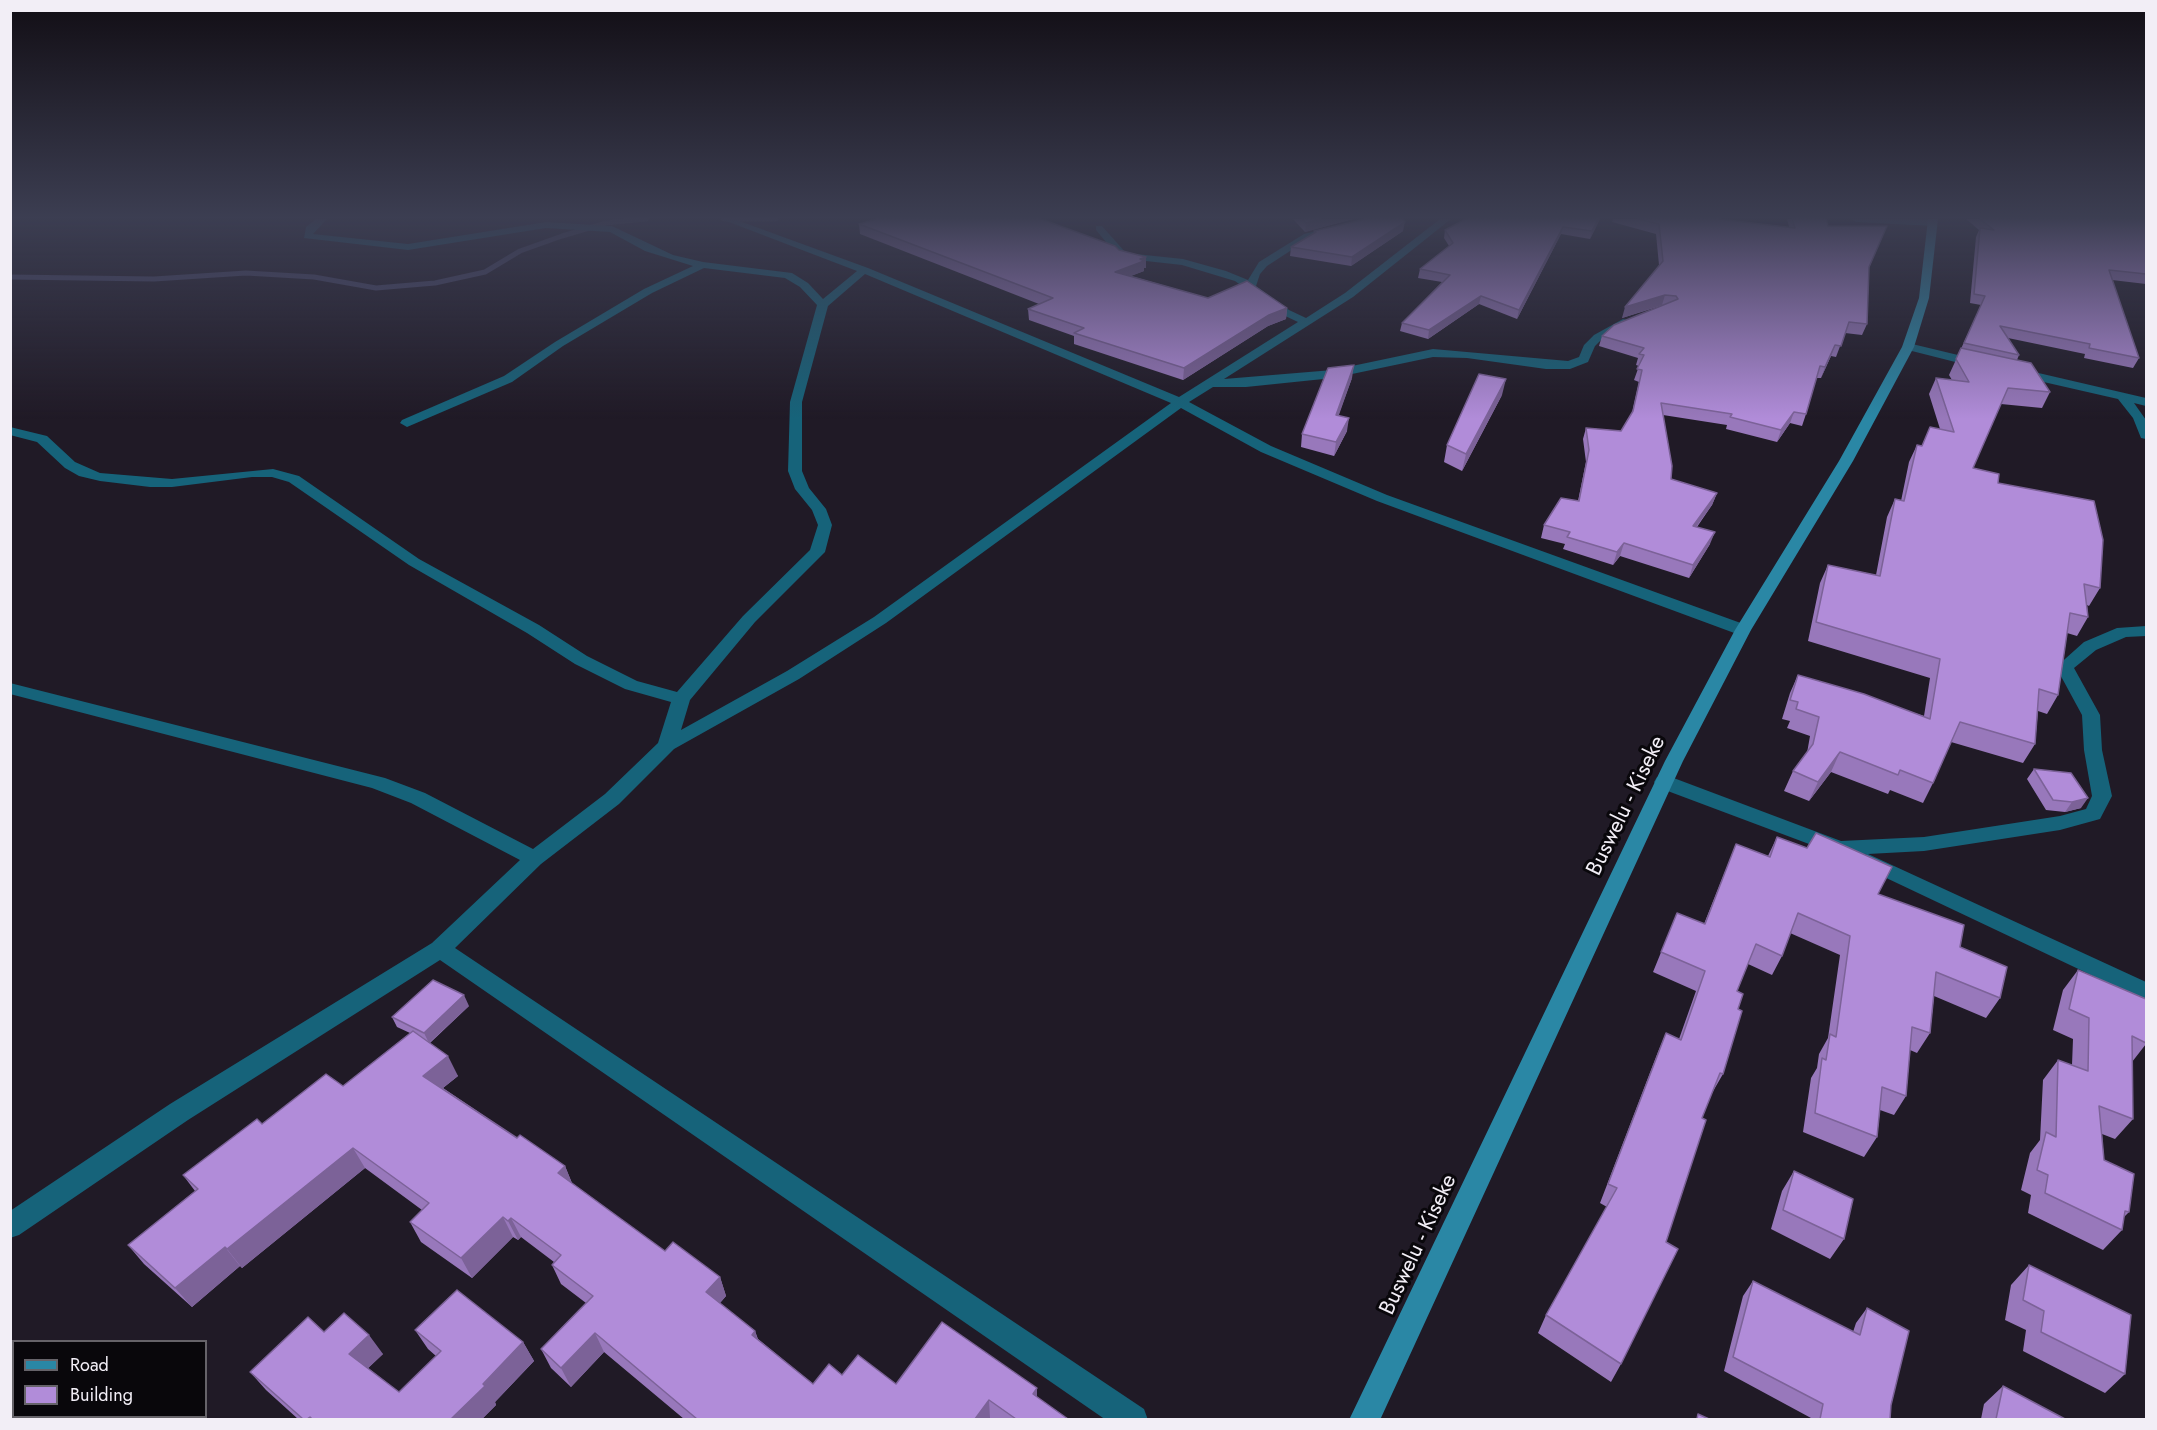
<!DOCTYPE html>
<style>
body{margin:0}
#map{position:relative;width:2157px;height:1430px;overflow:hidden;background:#201a26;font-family:Jost,sans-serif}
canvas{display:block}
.frame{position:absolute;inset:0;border:12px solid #f2eef6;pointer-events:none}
.legend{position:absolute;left:12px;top:1340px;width:195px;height:78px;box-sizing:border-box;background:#09070b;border:2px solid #666369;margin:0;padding:8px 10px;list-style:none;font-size:18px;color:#f2eef6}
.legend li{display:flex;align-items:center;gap:12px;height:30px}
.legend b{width:30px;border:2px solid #666369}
</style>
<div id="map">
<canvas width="2157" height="1430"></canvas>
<div class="frame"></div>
<ul class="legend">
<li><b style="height:8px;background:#2a87a5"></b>Road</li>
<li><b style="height:16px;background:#b18cd9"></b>Building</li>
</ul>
</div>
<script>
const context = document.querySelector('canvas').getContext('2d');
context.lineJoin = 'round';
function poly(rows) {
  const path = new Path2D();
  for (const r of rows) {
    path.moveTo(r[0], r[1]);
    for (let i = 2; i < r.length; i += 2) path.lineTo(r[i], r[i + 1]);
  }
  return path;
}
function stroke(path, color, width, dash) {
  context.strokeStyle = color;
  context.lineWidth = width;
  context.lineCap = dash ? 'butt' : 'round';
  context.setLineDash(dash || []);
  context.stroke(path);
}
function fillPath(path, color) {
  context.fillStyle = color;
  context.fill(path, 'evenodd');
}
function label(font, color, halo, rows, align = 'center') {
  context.font = font + ' Jost,sans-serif';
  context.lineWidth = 6;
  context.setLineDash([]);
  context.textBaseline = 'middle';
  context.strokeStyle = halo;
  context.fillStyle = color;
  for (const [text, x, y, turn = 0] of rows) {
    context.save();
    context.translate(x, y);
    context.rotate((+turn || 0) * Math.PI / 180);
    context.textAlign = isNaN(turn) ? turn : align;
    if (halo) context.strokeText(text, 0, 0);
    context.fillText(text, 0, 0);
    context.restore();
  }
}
const stream = poly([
 [724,219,776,219],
 [10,277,154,279,246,273,314,277,376,288,435,283,485,272,520,251,562,236,606,223,646,219]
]);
const street = poly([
 [316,219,327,219,313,234,408,244,546,222,612,226,673,255,703,262,792,273,808,283,823,299,857,271,721,219,734,219,868,268,1179,397,1298,322,1281,314,1235,281,1182,265,1119,258,1096,230,1096,226,1102,226,1126,253,1183,259,1226,271,1248,280,1259,262,1304,234,1337,226,1337,230,1310,238,1267,266,1260,274,1256,286,1289,310,1306,318,1345,293,1440,219,1451,219,1353,297,1224,379,1333,370,1433,349,1568,361,1579,357,1584,345,1594,335,1623,319,1633,321,1602,339,1595,346,1588,362,1570,369,1546,369,1467,358,1433,357,1333,378,1246,387,1213,387,1189,402,1271,446,1387,495,1749,626,1751,630,1743,635,1737,634,1377,501,1261,452,1181,408,886,623,799,679,674,749,619,804,541,864,455,948,1144,1409,1148,1420,1106,1420,440,960,188,1120,19,1235,10,1238,10,1211,170,1104,432,943,520,860,411,803,372,788,10,694,10,683,385,778,425,793,533,849,605,794,658,743,671,702,625,689,575,664,527,633,409,565,289,482,272,477,252,477,172,487,150,487,100,481,79,476,65,468,37,442,10,435,10,427,47,436,75,462,100,473,172,479,273,469,299,476,419,559,539,625,587,656,637,681,677,692,743,616,810,550,818,525,812,510,795,489,788,471,790,402,817,305,800,287,785,278,704,268,652,293,563,346,512,382,407,427,400,423,402,420,504,376,555,342,644,289,693,266,645,251,610,232,546,228,408,250,304,238,306,227,316,219],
 [865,274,1171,403,874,617,787,671,681,730,690,700,755,622,825,552,832,525,826,509,809,488,802,471,802,402,828,306,865,274],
 [1851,219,1907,219,1932,220,1937,223,1932,226,1856,222,1851,219],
 [1908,343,1983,361,1985,364,1979,368,1904,349,1902,347,1908,343],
 [2017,368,2146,398,2146,406,2134,403,2146,420,2146,439,2141,438,2133,418,2118,399,2013,375,2013,369,2017,368],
 [2146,626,2146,636,2126,637,2096,650,2074,668,2100,715,2102,750,2112,796,2100,819,2060,830,1924,851,1868,854,2146,982,2146,1001,1861,866,1858,861,1861,856,1867,854,1833,853,1657,787,1654,782,1657,777,1664,776,1671,777,1841,841,1924,837,2060,816,2086,809,2092,796,2084,750,2082,715,2056,667,2084,642,2117,628,2146,626]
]);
const secondary = poly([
 [1928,219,1938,219,1929,298,1914,347,1853,461,1751,630,1683,761,1380,1420,1349,1420,1665,761,1735,630,1839,461,1902,347,1919,298,1928,219]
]);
const wall = poly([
 [1293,219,1353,219,1305,232],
 [1600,219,1590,239,1561,234,1517,319,1479,304,1428,339,1400,331,1402,323,1442,282,1418,278,1420,269,1449,246,1444,238,1445,230],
 [1613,219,1718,219,1789,227,1787,219,1826,219,1828,226,1887,226,1869,268,1867,324,1862,335,1845,333,1836,357,1831,356,1821,378,1816,378,1806,414,1802,426,1790,423,1777,442,1726,429,1727,425,1663,415,1671,479,1717,493,1712,505,1697,527,1710,544,1689,578,1620,556,1613,565,1563,549,1565,544,1541,538,1544,525,1578,501,1586,462,1583,439,1586,428,1621,431,1632,413,1639,382,1634,380,1639,366,1636,365,1638,358,1599,346,1602,336,1664,305,1622,318,1659,265,1656,234,1612,222],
 [1966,219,2146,219,2146,284,2112,280,2139,358,2133,368,2084,358,2085,354,2008,338,2019,355,2017,360,2050,392,2042,408,2001,404,1973,468,1998,483,2100,588,2089,606,2087,605,2088,617,2077,636,2067,633,2058,695,2047,714,2038,711,2035,744,2023,763,1951,742,1933,783,1923,803,1890,790,1888,794,1831,772,1809,801,1784,791,1793,771,1807,753,1810,736,1787,728,1790,721,1782,719,1790,693,1798,675,1924,716,1930,678,1808,641,1820,583,1828,565,1876,575,1887,517,1895,499,1901,501,1909,462,1917,445,1922,446,1940,429,1929,394,1936,378,1952,380,1949,375,1981,305,1970,303,1976,237,1979,230],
 [859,224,1119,250,1146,268,1144,268,1144,271,1131,276,1208,298,1287,308,1286,319,1268,326,1183,380,1074,344,1074,336,1029,320,1028,309,1039,304,860,234],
 [1314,231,1403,231,1351,266,1290,256,1291,247,1314,234],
 [1352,378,1338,416,1347,431,1334,456,1301,447,1302,434],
 [1502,395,1462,471,1444,462,1447,445],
 [2034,769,2081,808,2065,812,2046,810,2027,779],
 [1777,837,1878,894,1960,947,2000,998,1986,1018,1934,996,1930,1033,1917,1053,1910,1050,1906,1096,1894,1115,1880,1110,1877,1137,1864,1157,1803,1132,1811,1078,1817,1068,1819,1054,1828,1038,1840,955,1790,933,1782,956,1772,975,1748,964,1737,991,1723,1074,1712,1093,1702,1118,1621,1364,1611,1382,1538,1333,1546,1315,1607,1207,1600,1203,1658,1052,1666,1033,1679,1039,1696,991,1653,972,1677,913,1704,924,1736,844,1768,856],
 [2078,970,2146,999,2146,1044,2132,1062,2133,1119,2115,1139,2102,1134,2104,1160,2129,1212,2124,1217,2122,1230,2103,1250,2028,1213,2031,1195,2021,1190,2030,1153,2040,1140,2043,1080,2058,1060,2072,1065,2073,1039,2053,1030,2063,990],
 [469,1006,430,1043,458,1076,443,1088,517,1138,565,1166,572,1183,665,1251,720,1277,726,1296,720,1303,755,1331,758,1339,813,1384,842,1375,896,1384,1037,1397,1068,1419,992,1419,990,1418,990,1419,684,1419,604,1352,571,1387,551,1368,541,1349,586,1303,561,1284,552,1265,554,1262,521,1237,518,1240,513,1237,472,1278,421,1242,410,1222,422,1210,365,1168,242,1268,240,1266,192,1307,144,1264,128,1245,195,1191,183,1175,262,1124,343,1086,410,1033,397,1027,392,1017],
 [1794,1171,1844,1239,1830,1259,1771,1229,1782,1191],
 [2029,1265,2125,1374,2105,1393,2023,1351,2026,1330,2005,1320,2011,1285],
 [1753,1281,1853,1332,1856,1323,1867,1308,1891,1405,1890,1419,1811,1419,1811,1418,1724,1371,1743,1296],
 [415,1330,523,1342,534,1361,495,1402,496,1405,482,1419,298,1419,266,1390,250,1372,324,1332,383,1354,368,1368,399,1392,436,1356,428,1349],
 [2003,1386,2065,1419,1981,1419,1984,1404]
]);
const shadedWall = poly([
 [1321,219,1353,219,1305,232,1306,223],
 [1598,219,1600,219,1590,239,1592,231],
 [1405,222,1403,231,1351,266,1352,257],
 [1563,227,1561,234,1517,319,1519,310],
 [1146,257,1146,268,1144,268,1144,271,1114,282,1115,272],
 [1665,295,1662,305,1622,318,1625,307],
 [1481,296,1479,304,1428,339,1429,330],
 [1287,308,1286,319,1268,326,1183,380,1184,368,1269,315],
 [1835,345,1831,356,1821,378,1825,367],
 [1354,365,1352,378,1334,429,1336,415],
 [1506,379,1502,395,1462,471,1466,454],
 [1794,412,1790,423,1777,442,1781,430],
 [1349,418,1347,431,1334,456,1336,442],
 [1717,493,1712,505,1688,538,1693,526],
 [1715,532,1710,544,1689,578,1693,565],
 [1624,543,1620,556,1613,565,1617,552],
 [1840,752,1831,772,1809,801,1818,782],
 [2088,798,2081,808,2065,812,2072,802],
 [464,995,469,1006,429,1043,424,1033],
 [448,1056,458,1076,434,1095,423,1076],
 [353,1148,365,1168,242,1268,227,1249],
 [565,1166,573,1186,558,1173],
 [503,1217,513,1237,472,1278,461,1258],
 [511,1218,521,1237,518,1240,508,1221],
 [225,1247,240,1266,192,1307,175,1288],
 [720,1277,726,1296,713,1311,706,1292],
 [755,1331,761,1350,752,1335],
 [595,1333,604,1352,571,1387,561,1368],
 [369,1335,383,1354,363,1373,349,1354],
 [523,1342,534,1361,495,1402,496,1405,482,1419,451,1419],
 [1037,1388,1037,1406,1033,1394],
 [989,1400,990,1418,990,1419,975,1419]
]);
const building = poly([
 [877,219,1041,219,1115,246,1119,250,1146,257,1140,259,1144,261,1115,272,1208,298,1247,281,1287,308,1269,315,1184,368,1074,333,1084,328,1028,309,1053,298,859,224,877,219],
 [1302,219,1321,219,1306,223,1302,219],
 [1366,219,1403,219,1405,222,1352,257,1291,247,1316,232,1314,231,1366,219],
 [1466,219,1598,219,1592,231,1563,227,1519,310,1481,296,1429,330,1402,323,1450,275,1420,269,1453,243,1445,230,1466,219],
 [1638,219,1718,219,1795,228,1792,219,1826,219,1828,226,1887,226,1869,267,1867,324,1849,322,1841,346,1835,345,1825,367,1820,366,1806,414,1794,412,1781,430,1730,417,1732,414,1661,403,1672,466,1671,479,1717,493,1693,526,1715,532,1693,565,1624,543,1617,552,1567,537,1570,532,1544,525,1561,498,1579,501,1589,450,1586,428,1621,431,1633,411,1642,370,1637,369,1644,355,1639,354,1644,348,1602,336,1614,325,1678,299,1676,296,1665,295,1625,307,1663,261,1659,224,1638,219],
 [1980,219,2146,219,2146,274,2109,270,2139,358,2089,348,2090,344,2000,326,2019,355,1964,343,1985,296,1974,294,1980,228,1994,230,1980,219],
 [1961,348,2031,363,2050,392,2008,388,1973,468,1999,474,1998,483,2094,501,2103,540,2100,588,2084,584,2088,617,2070,613,2058,695,2039,689,2035,744,1960,722,1933,783,1900,770,1898,775,1840,752,1818,782,1793,771,1813,744,1819,717,1796,709,1798,702,1790,700,1798,675,1864,694,1930,719,1940,659,1816,622,1828,565,1880,576,1895,499,1904,501,1917,445,1922,446,1930,427,1954,432,1936,378,1969,382,1956,359,1961,348],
 [1354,365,1336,415,1349,418,1336,442,1302,434,1328,368,1354,365],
 [1479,374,1506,379,1466,454,1447,445,1479,374],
 [2034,769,2071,773,2088,798,2072,802,2053,800,2034,769],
 [1816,833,1892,867,1878,894,1964,925,1960,947,2007,967,2000,998,1936,972,1930,1033,1912,1027,1906,1096,1882,1087,1877,1137,1815,1113,1822,1058,1826,1060,1830,1034,1836,1037,1850,936,1798,913,1782,956,1756,944,1737,991,1743,994,1738,1009,1742,1011,1723,1074,1720,1073,1702,1118,1706,1120,1666,1242,1678,1249,1621,1364,1546,1315,1617,1188,1608,1184,1666,1033,1681,1040,1705,971,1661,952,1677,913,1705,924,1736,844,1770,857,1777,837,1807,848,1816,833],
 [2078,970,2146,999,2146,1043,2132,1036,2133,1119,2099,1106,2104,1160,2134,1174,2129,1212,2125,1211,2122,1230,2045,1193,2048,1175,2037,1170,2046,1132,2056,1137,2058,1060,2088,1071,2089,1018,2069,1009,2078,970],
 [433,980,464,995,424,1033,392,1017,433,980],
 [413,1031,448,1056,423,1076,517,1138,520,1135,565,1166,558,1173,665,1251,673,1242,720,1277,706,1292,755,1331,752,1335,813,1384,829,1364,842,1375,858,1355,896,1384,942,1322,1037,1388,1033,1394,1068,1419,1016,1419,989,1400,975,1419,697,1419,595,1333,561,1368,541,1349,593,1296,552,1265,561,1255,511,1218,508,1221,503,1217,461,1258,410,1222,429,1203,353,1148,227,1249,225,1247,175,1288,128,1245,198,1189,183,1175,257,1119,262,1124,326,1074,343,1086,413,1031],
 [1794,1171,1853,1199,1844,1239,1783,1210,1794,1171],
 [2029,1265,2131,1315,2125,1374,2041,1332,2044,1311,2023,1300,2029,1265],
 [1753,1281,1860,1335,1867,1308,1909,1331,1891,1405,1890,1419,1820,1419,1823,1404,1733,1357,1753,1281],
 [457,1290,523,1342,483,1384,485,1386,451,1419,312,1419,310,1417,307,1419,303,1419,250,1372,308,1317,324,1332,344,1313,369,1335,349,1354,399,1392,441,1351,415,1330,457,1290],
 [2003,1386,2065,1419,1996,1419,2003,1386],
 [1698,1414,1709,1419,1697,1419,1698,1414]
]);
const streetNames = [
 ["Buswelu - Kiseke",1627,806,-64],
 ["Buswelu - Kiseke",1419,1245,-65]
];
stroke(stream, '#494869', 5);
fillPath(street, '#16637a');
fillPath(secondary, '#2a87a5');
fillPath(wall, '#9878bb');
fillPath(shadedWall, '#7c6298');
fillPath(building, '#b18cd9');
stroke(building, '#7c6298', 1.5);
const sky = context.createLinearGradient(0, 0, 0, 419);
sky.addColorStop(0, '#120e15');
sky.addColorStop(0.52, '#3c3e52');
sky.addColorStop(1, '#3c3e5200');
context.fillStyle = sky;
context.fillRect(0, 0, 2157, 419);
label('22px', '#f2eef6', '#09070b', streetNames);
</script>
